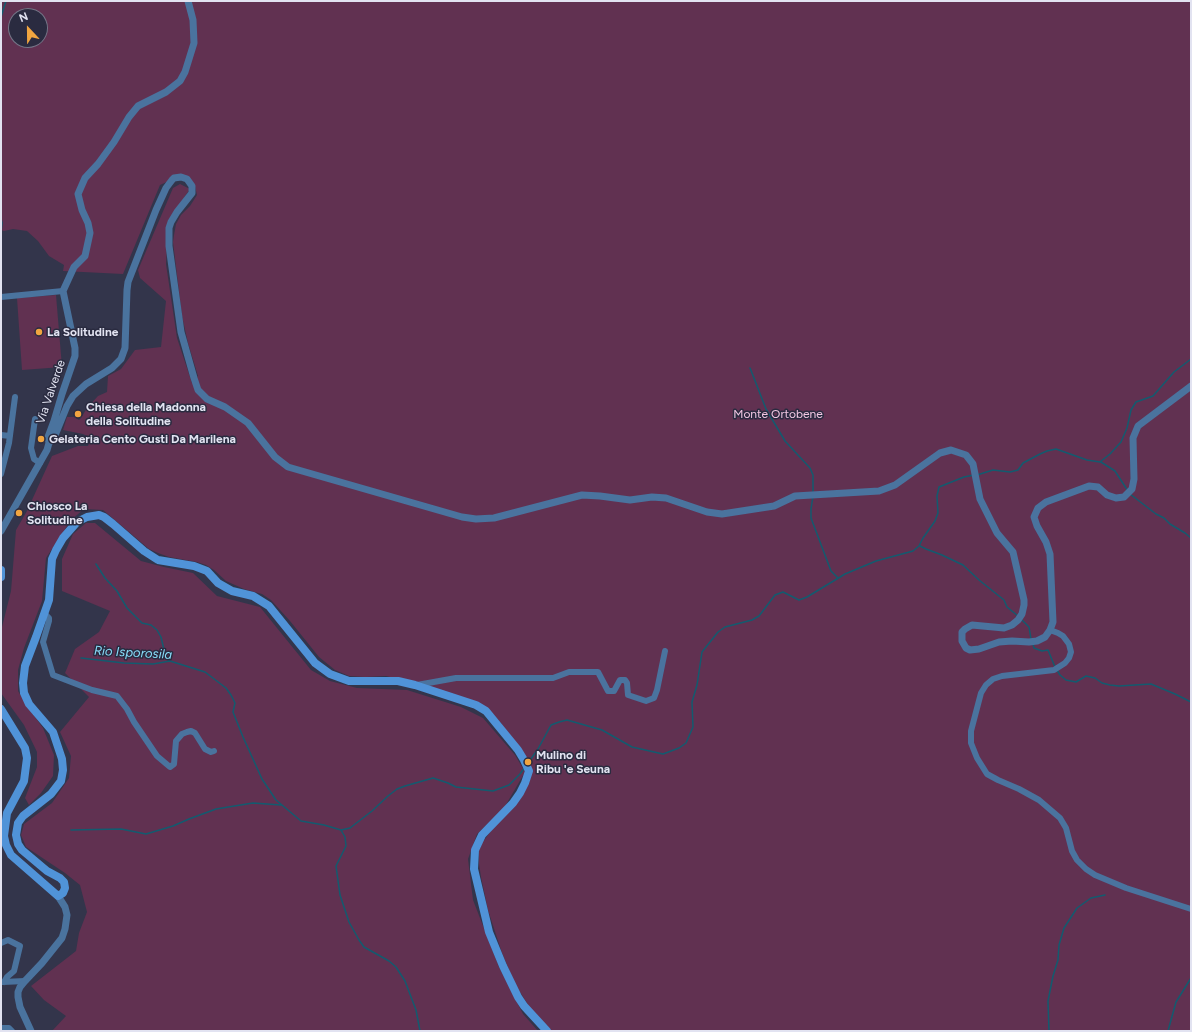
<!DOCTYPE html>
<style>
body{margin:0}
#map{position:relative;width:1192px;height:1032px;overflow:hidden;background:#33354b;font-family:Figtree,sans-serif}
canvas{display:block}
.frame{position:absolute;inset:0;border:2px solid #e2e3f1;pointer-events:none}
.north{position:absolute;left:8px;top:8px;width:40px;height:40px;box-sizing:border-box;background:#2a2b40;border:1px solid #747587;border-radius:50%;rotate:338deg;font-size:11px;font-weight:700;line-height:16px;text-align:center;color:#e2e3f1}
.north::after{content:'';display:block;margin:auto;width:14px;height:18px;background:#f1a540;clip-path:polygon(50% 0,100% 100%,50% 72%,0 100%)}
</style>
<div id="map">
<canvas width="1192" height="1032"></canvas>
<div class="frame"></div>
<div class="north">N</div>
</div>
<script>
const context = document.querySelector('canvas').getContext('2d');
context.lineJoin = 'round';
function fillPath(path, color) {
  context.fillStyle = color;
  context.fill(path, 'evenodd');
}
function poly(rows) {
  const path = new Path2D();
  for (const r of rows) {
    path.moveTo(r[0], r[1]);
    for (let i = 2; i < r.length; i += 2) path.lineTo(r[i], r[i + 1]);
  }
  return path;
}
function stroke(path, color, width, dash) {
  context.strokeStyle = color;
  context.lineWidth = width;
  context.lineCap = dash ? 'butt' : 'round';
  context.setLineDash(dash || []);
  context.stroke(path);
}
function label(font, color, halo, rows, align = 'center') {
  context.font = font + ' Figtree,sans-serif';
  context.lineWidth = 3;
  context.setLineDash([]);
  context.textBaseline = 'middle';
  context.strokeStyle = halo;
  context.fillStyle = color;
  for (const [text, x, y, turn = 0] of rows) {
    context.save();
    context.translate(x, y);
    context.rotate((+turn || 0) * Math.PI / 180);
    context.textAlign = isNaN(turn) ? turn : align;
    if (halo) context.strokeText(text, 0, 0);
    context.fillText(text, 0, 0);
    context.restore();
  }
}
const green = poly([
 [1,1,1191,1,1191,1031,551,1031,532,1011,525,1000,515,984,502,953,488,910,481,877,479,864,479,850,482,843,491,831,531,777,512,740,501,723,490,711,423,685,386,676,365,677,349,676,335,670,319,657,290,621,271,600,262,594,244,589,226,581,214,570,206,565,197,562,169,557,158,553,149,549,103,510,84,509,71,520,46,558,42,601,24,648,18,670,18,691,27,706,43,728,54,755,53,776,41,793,29,805,25,798,37,767,37,752,24,725,1,693,1,631,11,591,16,530,27,511,52,456,78,446,88,446,91,438,83,434,63,430,67,417,74,417,79,420,81,418,87,408,98,396,107,392,108,376,121,369,135,350,161,347,166,301,140,278,138,270,173,188,180,184,190,189,168,221,166,264,177,338,192,383,198,376,188,343,182,316,173,242,174,235,176,224,181,215,190,206,197,195,195,186,182,175,160,185,123,274,63,271,64,265,49,256,38,241,27,231,13,229,4,231,1,230],
 [16,16,40,16,40,40,16,40],
 [56,295,62,367,22,370,17,298],
 [86,523,95,523,141,561,164,567,193,573,217,596,260,607,311,670,330,681,357,688,407,690,461,707,483,718,515,755,525,772,504,808,477,834,468,859,473,900,499,967,523,1014,538,1031,52,1031,66,1016,44,1000,31,986,76,951,79,933,87,912,80,885,65,873,26,847,21,835,24,824,52,803,69,778,71,756,60,732,89,697,65,673,75,649,99,632,110,611,62,591,62,559,73,534]
]);
const stream = poly([
 [1,17,6,1],
 [1,219,2,223,1,232],
 [750,368,752,373,766,409,785,441,810,468,813,475,813,493],
 [1101,462,1115,471,1128,491],
 [977,475,993,470,1010,472,1018,470,1023,463,1040,454,1047,451,1056,449,1087,460,1100,462,1110,454,1121,442,1127,428,1131,410,1136,402,1153,396,1174,372,1191,359],
 [1130,494,1156,514,1164,518,1170,524,1185,533,1191,538],
 [813,496,811,509,811,518,831,571,838,578],
 [920,546,926,549,942,555,963,565,979,580,1004,600,1007,607,1018,616],
 [96,564,105,578,117,591,127,608,142,623,151,625,157,630,161,637,165,654,169,661],
 [1022,620,1029,627,1031,639],
 [1033,644,1034,648,1042,651,1048,650,1055,667],
 [81,658,124,663,153,664,170,661,205,672,226,688,231,695,235,703,233,712,243,737,262,779,276,800,301,821,324,825,341,830,345,837,346,846,336,866,340,895,349,922,359,940,364,947,389,961,396,967,405,981,416,1010,420,1031],
 [1057,670,1060,675,1066,680,1076,682,1086,676,1095,678,1102,683,1110,685,1119,686,1151,684,1175,694,1191,702],
 [528,763,538,749,551,725,559,722,567,720,602,730,632,747,663,754,679,748,686,743,693,727,692,702,697,685,702,652,718,632,725,627,752,620,759,616,775,595,783,592,799,600,807,597,845,574,876,561,913,551,919,546,923,538,935,521,938,513,937,496,939,487,964,477,974,475],
 [71,830,121,829,146,834,173,826,189,819,216,809,253,803,281,805],
 [341,830,350,828,372,811,388,796,397,789,405,786,433,778,448,783,456,787,493,791,509,785,520,774,525,767],
 [1049,1031,1048,1001,1053,976,1058,960,1059,945,1064,928,1077,908,1091,898,1105,895],
 [1168,1031,1176,1002,1191,978]
]);
const minor = poly([
 [1,297,63,291],
 [35,419,31,448,34,459,40,463],
 [1,435,10,436],
 [1,474,9,443,15,397],
 [44,613,49,618,49,621,43,642,53,675,92,690,117,696,127,709,134,722,157,756,170,767,174,764,176,741,182,734,187,732,191,731,195,733,205,749,211,752,214,751],
 [1050,630,1058,633,1063,636,1069,644,1071,652,1069,658,1065,663,1054,670,1002,676,993,679,986,685,981,693,971,731,971,743,977,758,987,774,998,780,1019,789,1039,800,1060,818,1066,828,1072,851,1077,860,1086,869,1095,875,1126,888,1191,909],
 [417,685,456,678,553,678,569,672,598,672,608,691,614,691,620,680,625,680,627,683,628,695,646,701,654,698,657,690,665,651],
 [1,943,8,940,20,946,14,971,7,977,4,982],
 [3,982,25,981],
 [1,1028,9,1028,12,1031]
]);
const tertiary = poly([
 [49,443,54,438,67,406,73,396,86,384,112,368,121,359,125,348,127,290,128,282,156,210,166,188,172,180,174,178,181,177,187,179,192,186,192,193,177,212,171,222,169,228,169,246,181,332,194,378,198,390,207,399,225,407,248,423,275,457,288,467,462,517,476,519,494,518,582,495,600,496,630,500,652,497,666,498,707,512,722,514,774,506,795,496,879,491,895,485,940,453,951,450,966,455,973,464,980,499,997,533,1013,552,1024,600,1024,605,1022,614,1018,620,1012,625,1004,628,972,625,965,629,962,632,962,641,966,648,970,650,979,649,999,642,1012,641,1029,642,1037,641,1045,637,1050,630,1053,622,1050,554,1046,542,1037,526,1034,517,1038,508,1046,502,1089,486,1098,487,1107,495,1116,498,1124,497,1132,489,1134,479,1133,438,1138,426,1191,386],
 [1,531,47,450,49,443,48,437,54,421,62,394,75,356,75,348,63,291,74,267,85,256,90,233,88,223,82,210,78,194,85,178,98,164,114,142,129,117,138,106,166,92,180,81,185,72,194,43,193,20,188,1],
 [31,1031,20,1007,18,997,18,992,20,987,25,981,42,963,62,938,65,929,67,915,65,907,58,896]
]);
const secondary = poly([
 [1,570,1,577],
 [1,709,25,748,27,758,24,781,7,813,4,836,6,845,11,855,58,896,63,893,65,888,64,882,60,878,47,871,22,850,18,844,16,835,18,823,23,816,51,794,61,781,63,770,62,759,53,732,29,704,24,693,23,683,25,666,36,637,49,600,52,559,56,550,63,538,77,522,87,517,99,515,104,517,113,524,144,551,158,560,194,566,207,571,218,583,232,591,253,596,269,606,315,663,330,674,349,681,398,681,415,685,476,705,486,711,518,750,524,760,529,771,525,783,520,793,513,803,482,835,475,850,474,869,489,932,503,966,518,997,524,1006,547,1031]
]);
const markers = [
 [39,332,4,"#f1a540"],
 [78,414,4,"#f1a540"],
 [41,439,4,"#f1a540"],
 [19,513,4,"#f1a540"],
 [528,762,4,"#f1a540"]
];
const poiNames = [
 ["La Solitudine",47,332],
 ["Chiesa della Madonna",86,407],
 ["della Solitudine",86,421],
 ["Gelateria Cento Gusti Da Marilena",49,439],
 ["Chiosco La",27,506],
 ["Solitudine",27,520],
 ["Mulino di",536,755],
 ["Ribu 'e Seuna",536,769]
];
const streetNames = [
 ["Via Valverde",51,392,-71]
];
const parkNames = [
 ["Monte Ortobene",778,414]
];
const waterNames = [
 ["Rio Isporosila",133,653,3]
];
fillPath(green, '#613151');
stroke(stream, '#135b6f', 1.5);
stroke(minor, '#4a739e', 6);
stroke(tertiary, '#4a739e', 7);
stroke(secondary, '#5093d8', 8);
for (const [x, y, r, color] of markers) {
  const dot = new Path2D();
  dot.arc(x, y, r, 0, 2 * Math.PI);
  context.fillStyle = color;
  context.fill(dot);
  stroke(dot, '#2a2b40', 1.5);
}
label('bold 12px', '#e2e3f1', '#2a2b40', poiNames, 'left');
label('12px', '#e2e3f1', '#2a2b40', streetNames);
label('12px', '#f2c6e2', '#2a2b40', parkNames);
label('italic 13px', '#89defb', '#2a2b40', waterNames);
</script>
